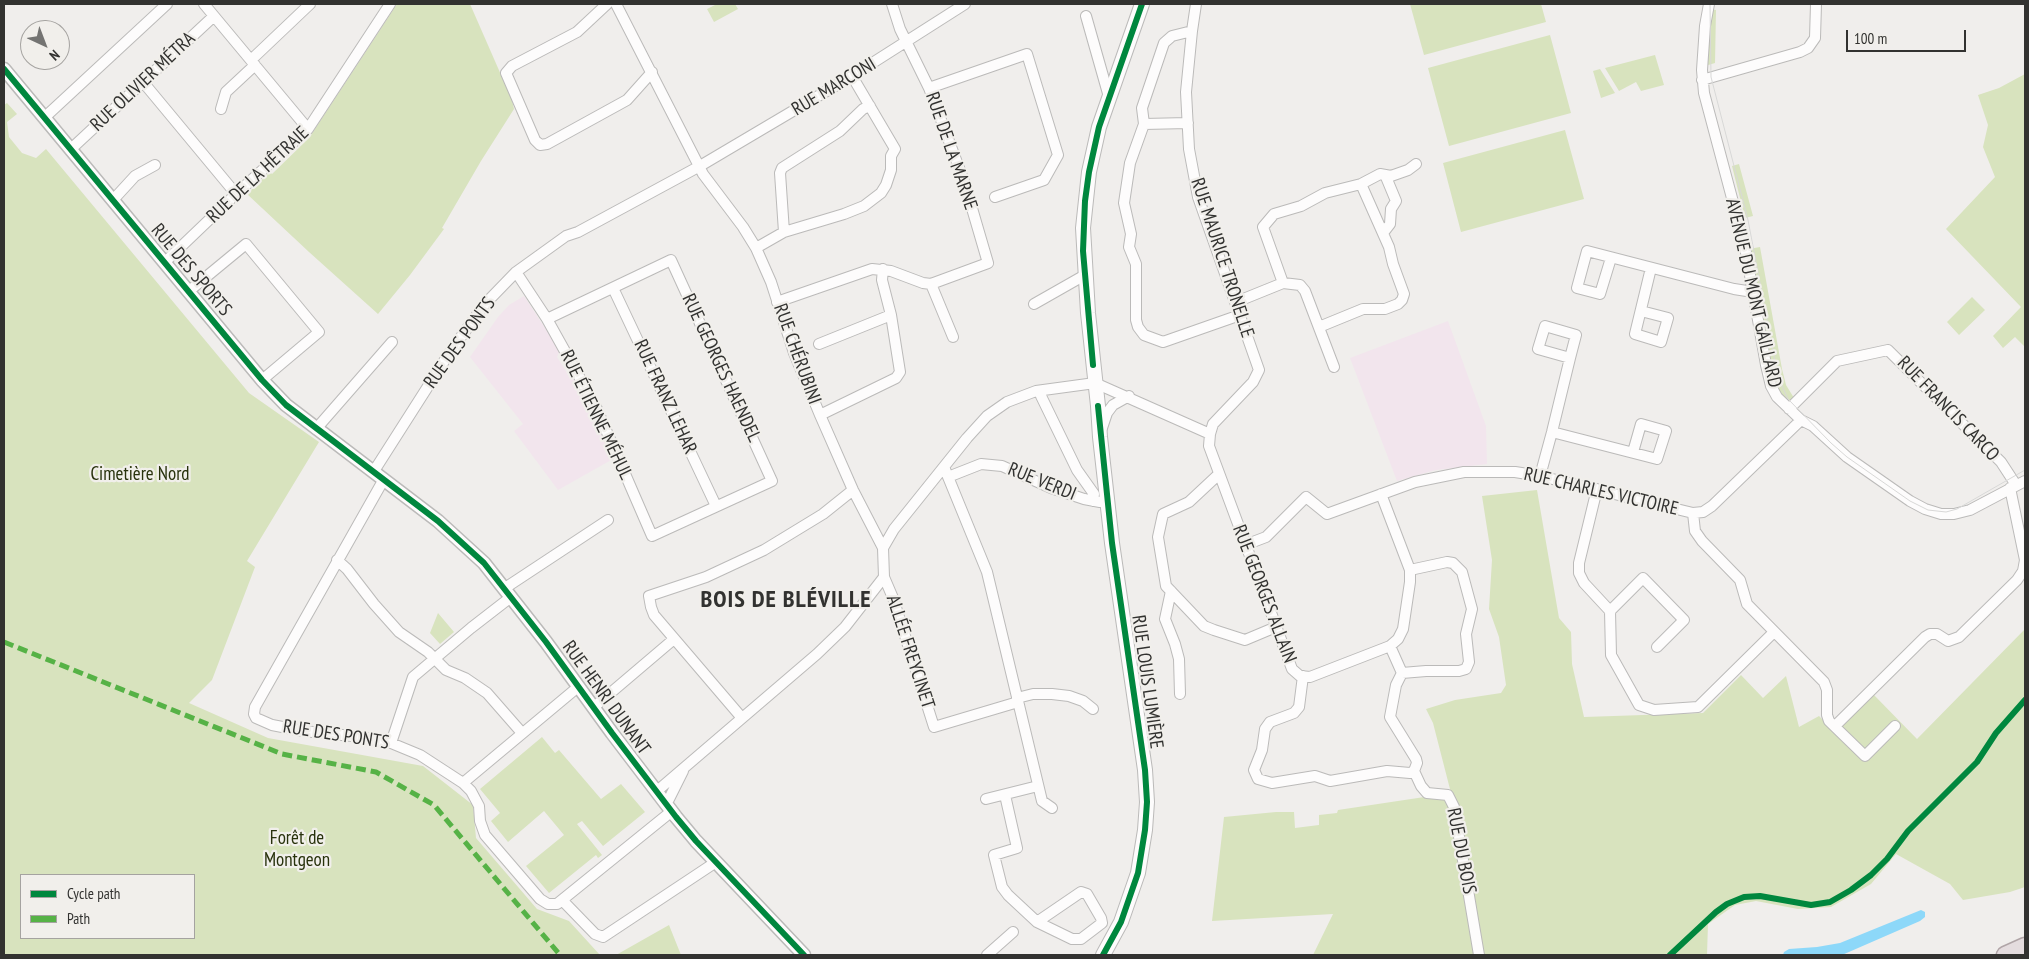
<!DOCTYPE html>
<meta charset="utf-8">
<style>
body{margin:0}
#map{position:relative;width:2029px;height:959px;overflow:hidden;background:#f0eeec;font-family:"PT Sans Narrow",sans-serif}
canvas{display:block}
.frame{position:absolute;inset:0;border:5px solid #323230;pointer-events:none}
.legend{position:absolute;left:20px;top:874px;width:175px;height:65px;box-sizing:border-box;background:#f1efeb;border:1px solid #a5a3a0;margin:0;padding:6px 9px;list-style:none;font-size:15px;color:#323230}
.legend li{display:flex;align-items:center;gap:10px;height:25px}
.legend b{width:25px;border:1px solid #a5a3a0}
.north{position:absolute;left:20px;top:20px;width:50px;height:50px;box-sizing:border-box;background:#f1efeb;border:1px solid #a5a3a0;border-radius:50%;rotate:137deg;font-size:14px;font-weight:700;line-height:20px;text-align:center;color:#323230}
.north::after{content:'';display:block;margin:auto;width:18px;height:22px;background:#747472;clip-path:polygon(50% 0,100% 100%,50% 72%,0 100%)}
.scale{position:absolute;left:1846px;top:30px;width:120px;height:22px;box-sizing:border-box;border:2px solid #323230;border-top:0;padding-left:6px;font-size:15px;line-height:18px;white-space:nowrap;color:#323230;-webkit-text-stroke:4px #f1efeb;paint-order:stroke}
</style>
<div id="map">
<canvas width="2029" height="959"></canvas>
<div class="frame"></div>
<ul class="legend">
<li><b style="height:6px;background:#00873e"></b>Cycle path</li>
<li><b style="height:6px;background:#56b246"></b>Path</li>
</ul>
<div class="north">N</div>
<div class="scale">100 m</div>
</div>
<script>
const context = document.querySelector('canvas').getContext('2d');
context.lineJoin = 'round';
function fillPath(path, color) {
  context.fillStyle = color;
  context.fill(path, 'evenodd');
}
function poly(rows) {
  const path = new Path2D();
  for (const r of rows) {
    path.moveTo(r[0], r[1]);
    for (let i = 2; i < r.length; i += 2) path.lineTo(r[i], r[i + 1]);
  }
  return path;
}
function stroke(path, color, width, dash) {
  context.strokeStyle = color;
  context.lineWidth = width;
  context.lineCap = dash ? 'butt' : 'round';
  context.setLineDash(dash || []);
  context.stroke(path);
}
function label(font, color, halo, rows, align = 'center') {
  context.font = font + ' "PT Sans Narrow",sans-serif';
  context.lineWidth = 4.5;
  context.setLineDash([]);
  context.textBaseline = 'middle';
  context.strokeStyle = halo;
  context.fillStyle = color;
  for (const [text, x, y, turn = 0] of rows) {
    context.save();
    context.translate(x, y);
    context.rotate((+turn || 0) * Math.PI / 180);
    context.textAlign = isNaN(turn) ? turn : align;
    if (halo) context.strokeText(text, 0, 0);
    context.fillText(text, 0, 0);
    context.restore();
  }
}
const education = poly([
 [524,296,558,348,559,352,557,357,569,376,574,376,590,405,613,459,558,490,514,431,523,424,470,357,498,317,509,305],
 [1448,321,1486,426,1487,464,1436,470,1397,481,1350,358]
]);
const green = poly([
 [397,4,470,4,512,100,514,109,481,161,442,228,444,229,410,275,378,314,309,252,247,194,270,172,272,174,309,138],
 [717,4,735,4,738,9,714,22,707,9],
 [1410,4,1541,4,1546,22,1424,55],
 [1711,9,1716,10,1715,63,1705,66],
 [1550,35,1571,113,1449,146,1428,68],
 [1655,55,1664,85,1641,91,1636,82,1619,91,1605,68],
 [1600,69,1615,93,1601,98,1593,71],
 [2025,74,2025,347,2015,337,2003,348,1993,336,2021,307,1946,229,1995,177,1983,147,1988,125,1978,95,1999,88],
 [7,103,17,114,7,122,9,137,22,153,36,158,46,149,249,393,319,442,247,561,255,567,212,680,189,703,268,738,423,766,473,805,476,838,537,909,569,921,600,955,4,955,4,105],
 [21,875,194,875,194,938,21,938],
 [1565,130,1584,199,1461,232,1443,163],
 [1739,164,1753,216,1745,218,1732,166],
 [1760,247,1782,369,1786,385,1794,398,1791,401,1786,401,1780,395,1773,378,1749,249],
 [1972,297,1985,310,1959,335,1947,322],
 [1537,490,1559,618,1571,632,1572,664,1584,717,1703,713,1741,675,1763,698,1786,676,1799,727,1819,716,1834,731,1873,694,1917,739,2025,629,2025,887,2010,892,1963,900,1950,884,1896,854,1871,884,1831,907,1798,909,1756,901,1735,905,1708,924,1707,955,1313,955,1333,914,1212,921,1224,817,1276,812,1294,812,1295,828,1319,825,1319,815,1337,813,1338,810,1451,793,1433,723,1426,709,1455,700,1501,693,1506,685,1499,637,1489,609,1492,560,1482,496],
 [438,613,454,632,440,644,430,633],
 [542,737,555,753,559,750,601,799,621,784,645,812,603,846,582,821,577,824,602,855,598,858,596,855,549,893,526,866,564,835,544,811,508,842,491,821,500,813,480,789],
 [669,925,681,955,616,955]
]);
const water = poly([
 [1921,910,1925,912,1925,917,1920,921,1842,955,1783,955,1784,952,1789,949,1817,947,1840,943]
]);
const minor = poly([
 [204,4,308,129],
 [607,4,577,32,512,66,506,73,535,140,540,145,547,144,627,100,652,72],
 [616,4,703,174,743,227,756,248,771,282,794,353,820,415,853,490,883,548,884,577,893,598,934,727,1018,702],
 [1196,4,1192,31,1186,92,1189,149,1198,197,1259,370,1253,382,1213,424,1210,434,1209,446,1292,669,1300,676,1310,677,1390,646,1398,639,1403,629,1410,582,1410,570,1381,494],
 [1709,4,1705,26,1702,70,1704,93,1745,247,1766,365,1771,386,1777,397,1801,420,1813,426,1847,457,1910,501,1925,509,1941,514,1954,514,1970,510,2025,481],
 [1086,16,1109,97],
 [1192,31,1172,36,1164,43,1142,108,1144,124,1130,163,1124,203,1131,234,1129,247,1136,264,1136,320,1138,327,1144,335,1163,342,1240,315],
 [251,60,310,4],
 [1702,80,1800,52,1808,48,1815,38,1816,4],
 [143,82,236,194],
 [929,88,1027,54,1058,155,1044,180,995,197],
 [221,109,226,92,255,65],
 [45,117,167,4],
 [1144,124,1188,123],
 [71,149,214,16],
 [113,200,135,176,155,165],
 [784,232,780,173,782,168,840,131,863,109,870,106],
 [1383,233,1390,224,1391,209,1396,201,1386,177],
 [756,248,784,232,844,214,864,206,881,193,886,185,891,170,891,156,895,149,852,76],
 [1611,258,1600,294,1577,288,1587,251,1734,289,1753,292],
 [165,262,236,194,308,129,390,4],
 [516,272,547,319,596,407,652,536,772,481,671,260,547,319],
 [1283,283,1263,227,1274,214,1301,206,1325,193,1361,184],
 [931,284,953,337],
 [613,288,716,506],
 [189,291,246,244,319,332,262,380],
 [777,302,872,269,891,271,923,283,931,284,988,263,964,181,929,88,900,29,892,4],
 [1236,302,1283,283,1300,285,1305,291,1334,367],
 [1034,304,1085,275],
 [1641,311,1668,318,1661,342,1635,334,1651,268],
 [1319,327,1363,309,1385,309,1398,304,1402,300,1404,294,1393,264,1389,247,1361,184,1380,174,1391,176,1408,170,1416,164],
 [819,344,891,315],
 [1041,396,1077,470,1094,494,1093,501],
 [1789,409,1837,361,1888,350,2001,462,2016,485],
 [820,415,896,378,900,372,891,315,882,280,883,269],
 [1102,428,1107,413,1113,405,1129,396],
 [316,429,392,342],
 [1552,432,1657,459,1666,431,1641,424,1633,452],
 [944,467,987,572,1042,801,1052,808],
 [374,471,448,355,484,305,516,272,566,236,578,232,700,166,852,76,965,4],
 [1219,474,1189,502,1163,514,1158,537,1166,586,1204,626,1214,630,1245,640,1276,627],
 [1540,476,1552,432,1570,358,1576,335,1545,326,1538,349,1570,358],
 [948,477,981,464,1002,466,1051,488,1084,499,1100,502,1108,501],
 [384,479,255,707,254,714,256,718,272,725,303,731,362,737,391,743,420,755,463,783,471,791,479,806,480,821,485,835,540,899,548,904,557,904,672,811],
 [2010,488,2025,560],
 [1597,489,1579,563,1579,573,1584,583,1610,611,1643,578,1684,620,1657,647],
 [1693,513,1695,531,1702,541,1740,580,1747,604,1824,682,1827,690,1827,715,1829,721,1865,756,1895,726],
 [1245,545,1266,537,1306,497,1327,514,1415,482,1464,472,1515,472,1540,476,1693,513,1703,512,1712,506,1801,420],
 [883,548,894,529,967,438,987,416,1007,402,1036,391,1095,383,1210,434],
 [337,560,347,569,374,604,399,632,428,652,446,670,465,678,487,693,522,733],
 [505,588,608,520],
 [1171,591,1165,619,1175,644,1179,659,1180,694],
 [1610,611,1611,655,1639,705,1654,710,1698,707,1774,632],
 [1402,673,1426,671,1459,671,1466,669,1469,662,1466,634,1472,609,1462,572,1453,563,1447,562,1410,570],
 [1303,676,1299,707,1294,713,1270,722,1265,729,1262,750,1254,770,1258,779,1272,783,1315,776,1330,781,1387,771,1410,773,1414,771,1417,763,1416,759,1390,717,1396,685,1402,673,1390,646],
 [1017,698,1033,694,1052,694,1069,696,1083,701,1093,709],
 [594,707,674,639],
 [742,718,654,615,651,607,649,596,706,577,764,550,823,514,853,490],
 [1835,726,1925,637,1930,634,1937,634,1948,641,1959,637,2017,580,2023,571,2025,560],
 [391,743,413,677,471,628,511,597],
 [1414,771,1421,786,1427,793,1448,795,1454,807,1479,955],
 [463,783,578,687],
 [657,791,817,654,845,627,884,577],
 [1005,795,1017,848,994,855,1002,887,1008,895,1037,922,1072,939,1081,939,1102,923,1101,918,1087,894,1081,892,1037,922],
 [986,799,1038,786],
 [665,802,669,799,683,771],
 [562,900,595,934,603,937,716,862],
 [987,955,1013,932]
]);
const tertiary = poly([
 [4,69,262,380,286,405,438,521,484,563,546,642,612,733,676,817,696,841,804,955]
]);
const secondary = poly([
 [1103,955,1121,922,1138,873,1145,830,1147,802,1145,770,1112,543,1100,437,1098,406,1088,313,1083,228,1089,172,1099,127,1142,4]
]);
const trunk = poly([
 [2005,955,2025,946]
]);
const tram = poly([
 [1710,4,1711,77,1748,220,1778,377,1788,399,1831,443,1847,457,1910,501,1928,510,1946,512,1957,509,2025,470]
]);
const quiet = poly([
 [4,642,282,754,376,772,434,805,560,955]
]);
const cycleway = poly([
 [4,69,262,380,286,405,438,521,484,563,546,642,612,733,676,817,696,841,804,955],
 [1093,365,1083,251,1085,201,1089,172,1099,127,1142,4],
 [1098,406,1112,543,1145,770,1147,802,1145,830,1138,873,1121,922,1103,955],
 [1670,955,1716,912,1727,904,1744,897,1760,896,1811,905,1830,902,1851,890,1871,875,1887,859,1908,831,1977,762,1996,733,2025,700]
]);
const streetNames = [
 ["RUE OLIVIER MÉTRA",143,82,-43],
 ["RUE MARCONI",834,87,-31],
 ["RUE DE LA MARNE",951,151,71],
 ["RUE DE LA HÊTRAIE",258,175,-43],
 ["RUE MAURICE TRONELLE",1222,258,72],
 ["RUE DES SPORTS",191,270,50],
 ["AVENUE DU MONT GAILLARD",1753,293,77],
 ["RUE DES PONTS",460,343,-54],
 ["RUE CHÉRUBINI",797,354,70],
 ["RUE GEORGES HAENDEL",721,368,65],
 ["RUE FRANZ LEHAR",665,397,65],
 ["RUE FRANCIS CARCO",1948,409,46],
 ["RUE ÉTIENNE MÉHUL",596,415,64],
 ["RUE VERDI",1042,482,22],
 ["RUE CHARLES VICTOIRE",1601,492,13],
 ["RUE GEORGES ALLAIN",1264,594,69],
 ["ALLÉE FREYCINET",910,652,72],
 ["RUE LOUIS LUMIÈRE",1147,682,82],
 ["RUE HENRI DUNANT",606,698,54],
 ["RUE DES PONTS",336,735,9],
 ["RUE DU BOIS",1461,851,79]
];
const parkNames = [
 ["Cimetière Nord",140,475],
 ["Forêt de",297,839],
 ["Montgeon",297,861]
];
const districtNames = [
 ["BOIS DE BLÉVILLE",786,600]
];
fillPath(education, '#f2e5ed');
fillPath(green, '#d8e3be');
fillPath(water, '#8dd8f9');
stroke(minor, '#bbbab9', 12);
stroke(tertiary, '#bbbab9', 15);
stroke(secondary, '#bbbab9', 16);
stroke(trunk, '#b0a5a7', 19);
stroke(minor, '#fdfcfc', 10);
stroke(tertiary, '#fdfcfc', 12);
stroke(secondary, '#fdfcfc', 14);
stroke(trunk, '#e4dcde', 16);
stroke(tram, '#d8d8d7', 1);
stroke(quiet, '#56b246', 5, [10, 5]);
stroke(cycleway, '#00873e', 6);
label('19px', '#323230', '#f1efeb', streetNames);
label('19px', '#28320c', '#f1efeb', parkNames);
context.letterSpacing = '1px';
label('bold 24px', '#323230', '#f1efeb', districtNames);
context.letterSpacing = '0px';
</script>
